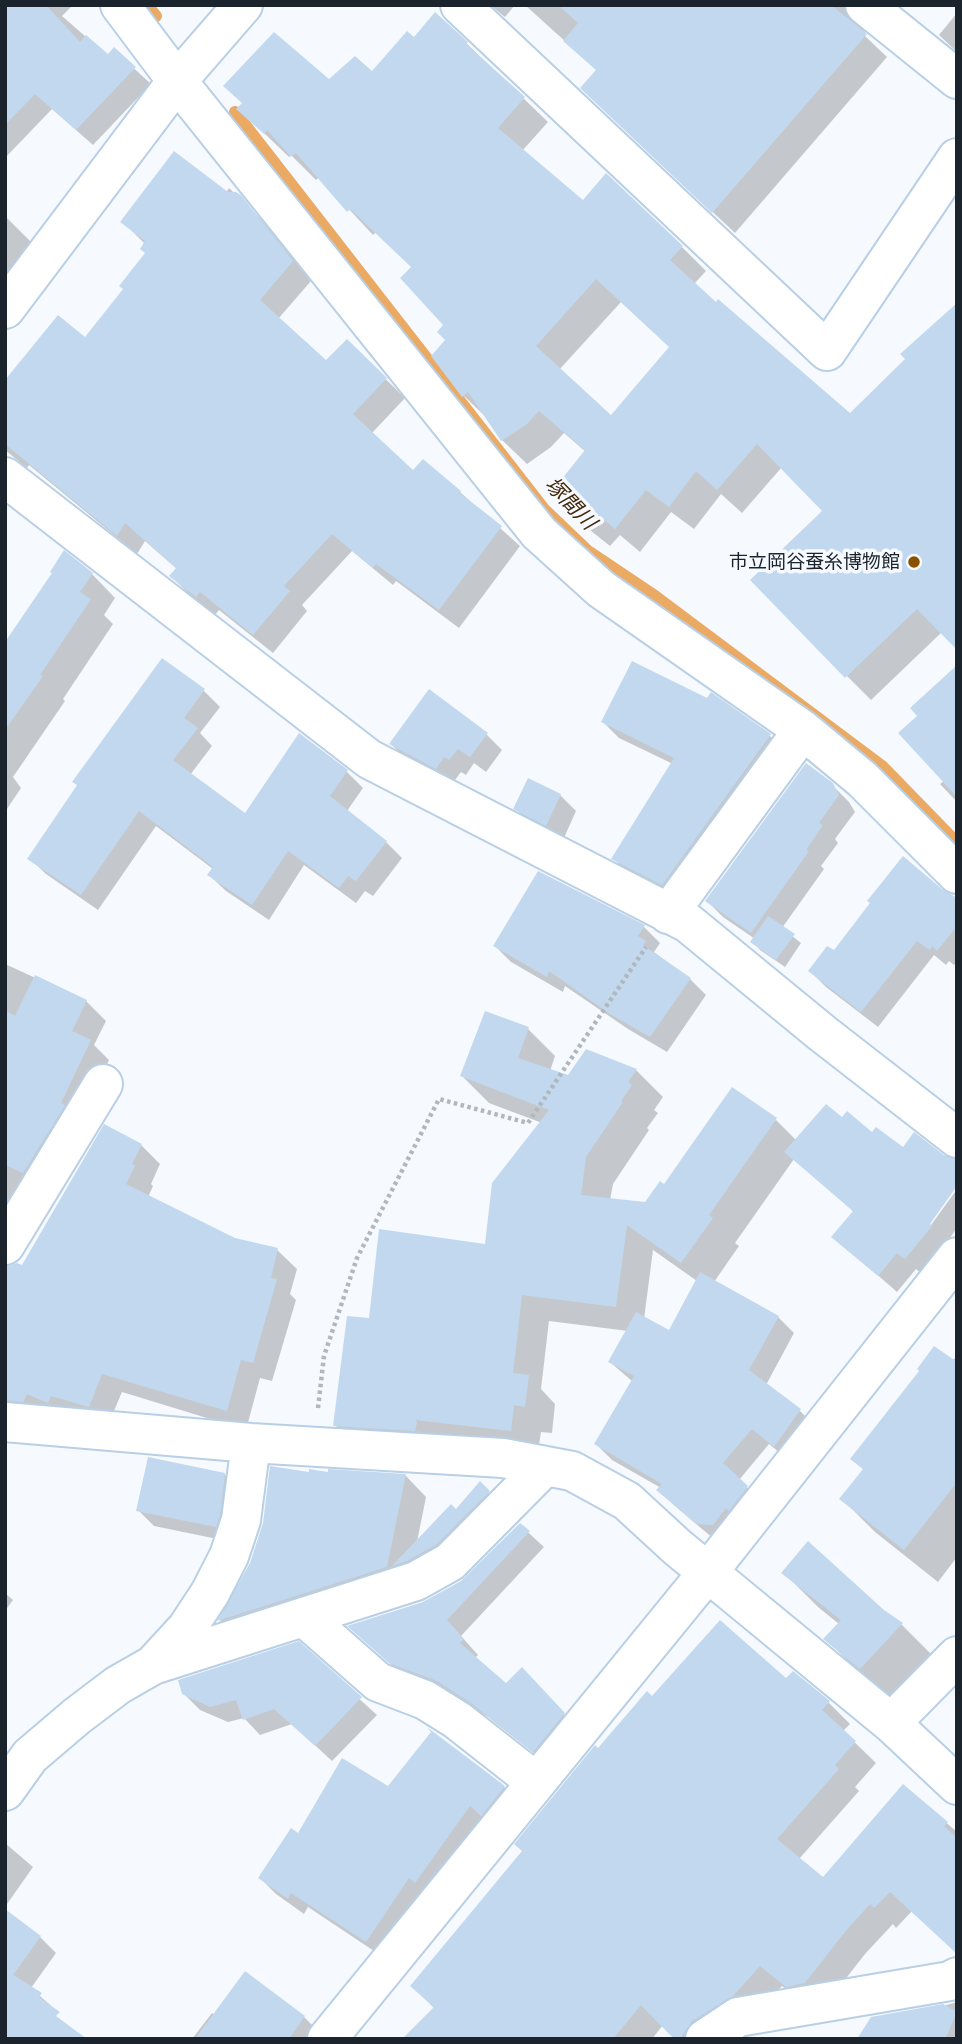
<!DOCTYPE html>
<meta charset="utf-8">
<style>
body{margin:0}
#map{position:relative;width:962px;height:2044px;overflow:hidden;background:#f6faff;font-family:"Work Sans",sans-serif}
canvas{display:block}
.frame{position:absolute;inset:0;border:7px solid #1b232c;pointer-events:none}
</style>
<div id="map">
<canvas width="962" height="2044"></canvas>
<div class="frame"></div>
</div>
<script>
const context = document.querySelector('canvas').getContext('2d');
context.lineJoin = 'round';
function fillPath(path, color) {
  context.fillStyle = color;
  context.fill(path, 'evenodd');
}
function poly(rows) {
  const path = new Path2D();
  for (const r of rows) {
    path.moveTo(r[0], r[1]);
    for (let i = 2; i < r.length; i += 2) path.lineTo(r[i], r[i + 1]);
  }
  return path;
}
function stroke(path, color, width, dash) {
  context.strokeStyle = color;
  context.lineWidth = width;
  context.lineCap = dash ? 'butt' : 'round';
  context.setLineDash(dash || []);
  context.stroke(path);
}
function label(font, color, halo, rows, align = 'center') {
  context.font = font + ' "Work Sans","Noto Sans JP",sans-serif';
  context.lineWidth = 7;
  context.setLineDash([]);
  context.textBaseline = 'middle';
  context.strokeStyle = halo;
  context.fillStyle = color;
  for (const [text, x, y, turn = 0] of rows) {
    context.save();
    context.translate(x, y);
    context.rotate((+turn || 0) * Math.PI / 180);
    context.textAlign = isNaN(turn) ? turn : align;
    if (halo) context.strokeText(text, 0, 0);
    context.fillText(text, 0, 0);
    context.restore();
  }
}
const shadow = poly([
 [5,5,73,5,62,16,108,56,114,50,151,84,93,145,52,109,5,158],
 [490,5,515,5,505,17],
 [525,5,879,5,864,24,865,36,887,57,735,233,603,109,598,71],
 [957,13,957,52,939,35],
 [414,39,466,43,548,122,522,151,583,203,682,247,706,271,694,284,850,416,908,360,902,354,925,332,927,334,942,632,871,700,847,676,825,511,782,467,742,513,721,494,694,529,671,512,640,552,620,535,610,546,576,519,552,495,586,452,564,433,551,447,527,464,502,440,488,419,463,395,446,325,412,267,376,232,373,235,319,177,316,180,291,155,289,157,239,109,329,82,372,74],
 [621,302,671,348,611,417,559,370],
 [229,188,259,217,311,281,278,319,326,363,347,341,405,398,372,433,414,472,460,492,520,546,459,628,396,581,393,585,352,551,302,605,307,611,273,653,219,610,215,615,190,595,171,576,177,569,145,541,137,554,29,465,27,468,5,450,5,383,85,339,125,289,147,254,145,244,123,222,226,193],
 [5,216,34,245,5,277],
 [92,574,115,598,104,615,113,624,63,699,65,701,13,777,21,788,5,812,5,645],
 [162,661,204,691,220,707,200,733,212,746,190,775,245,816,346,771,363,788,347,811,386,842,402,858,373,896,365,891,356,903,304,865,269,920,226,891,209,875,213,869,156,826,98,910,46,874,29,858],
 [957,667,957,802,940,784,944,781,919,716],
 [603,722,770,736,786,752,679,900,630,875,614,859,673,764,619,738],
 [486,734,502,750,486,772,474,763,466,775,461,772,452,784,407,760,391,744],
 [832,785,849,802,855,812,835,839,838,843,821,866,824,869,782,928,801,943,785,967,760,950,753,942,755,939,723,917,707,901],
 [560,795,576,811,563,840,531,824,515,808],
 [957,902,957,962,954,965,949,961,946,965,934,955,878,1027,826,987,810,971,834,952],
 [644,927,660,943,654,952,690,979,706,995,667,1052,628,1029,565,986,563,992,511,962,495,946],
 [5,964,86,1001,106,1021,94,1045,109,1060,80,1122,5,1210],
 [528,1029,555,1056,550,1071,568,1077,586,1051,636,1070,663,1097,654,1110,658,1113,647,1128,649,1130,613,1184,610,1200,646,1204,665,1186,776,1120,797,1141,926,1232,957,1189,957,1228,923,1275,916,1269,897,1292,834,1237,854,1212,794,1159,735,1243,739,1246,714,1282,778,1317,794,1333,766,1385,800,1411,816,1427,791,1462,769,1444,739,1480,763,1503,715,1540,675,1506,659,1490,661,1488,612,1460,596,1444,633,1382,610,1362,628,1331,549,1321,541,1389,555,1404,552,1433,541,1432,537,1457,362,1452,335,1425,370,1320,486,1246,542,1123,489,1103,462,1076],
 [653,1250,697,1281,670,1333,644,1319],
 [141,1145,160,1164,151,1184,153,1186,148,1197,235,1240,277,1250,297,1269,290,1294,296,1300,272,1381,260,1378,246,1430,122,1392,108,1425,45,1416,5,1400,22,1268],
 [957,1356,957,1557,938,1582,875,1532,842,1499,864,1470,852,1459],
 [224,1474,240,1491,232,1542,154,1526,138,1510],
 [310,1474,406,1476,426,1497,417,1542,456,1511,480,1484,504,1508,453,1560,240,1641,220,1621,251,1564],
 [520,1525,544,1547,461,1636,478,1655,475,1658,506,1685,536,1685,578,1729,549,1765,488,1717,453,1696,406,1678,365,1641,462,1583],
 [784,1573,882,1611,902,1625,936,1659,895,1702,860,1673,826,1639,839,1624,818,1607],
 [5,1593,13,1600,5,1611],
 [298,1643,377,1715,332,1761,292,1724,260,1735,244,1718,228,1722,200,1710,183,1693],
 [793,1673,829,1703,850,1724,843,1731,876,1763,855,1787,859,1791,799,1859,823,1879,904,1786,957,1832,957,1953,912,1911,896,1928,893,1924,865,1954,826,2004,809,2007,782,1986,754,2017,719,2039,676,2039,663,2025,652,2039,404,2039,435,2009,412,1986,524,1852,598,1750,652,1698,786,1680],
 [432,1733,504,1787,520,1803,383,1957,308,1907,304,1914,276,1894,260,1878,389,1788],
 [5,1843,33,1867,5,1907],
 [5,1911,40,1937,56,1953,31,1988,57,2011,5,2006],
 [245,1974,304,2017,326,2039,192,2039,212,2013,215,2015],
 [957,2002,957,2039,888,2039,940,2007]
]);
const stream = poly([
 [147,5,156,16],
 [235,112,544,509,588,551,655,596,882,766,957,843]
]);
const building = poly([
 [5,5,46,5,80,42,86,35,108,54,114,47,136,67,76,130,35,94,5,125],
 [558,5,831,5,867,34,712,213,580,88,596,70,563,41,578,23],
 [435,12,468,42,466,44,525,97,498,128,583,200,606,173,683,246,670,260,716,302,718,299,850,413,905,359,900,354,957,303,957,650,917,609,845,678,750,580,822,511,757,444,717,490,696,471,669,507,646,490,615,529,595,512,585,524,549,495,585,450,539,411,527,424,501,441,468,392,462,397,431,356,445,340,437,332,443,325,400,278,411,267,350,209,347,212,296,153,291,157,267,130,264,134,236,109,242,103,223,86,274,32,329,79,355,56,372,71,407,31,414,37],
 [596,279,669,347,611,415,536,346],
 [174,151,228,192,236,192,241,195,293,261,260,300,326,360,347,339,387,378,353,414,413,470,423,459,461,491,460,493,502,526,439,610,376,564,373,568,332,534,284,586,290,591,253,635,200,592,196,597,169,576,176,568,125,523,117,536,5,444,5,380,58,315,85,337,123,289,119,286,145,253,140,249,145,241,120,222],
 [64,550,93,573,80,592,91,599,40,675,43,676,5,730,5,642,52,573,50,572],
 [162,658,205,689,184,718,198,728,173,760,245,813,299,733,348,770,330,796,387,841,356,881,348,876,339,888,288,851,252,905,207,875,213,867,139,811,81,895,27,859,77,785,72,782],
 [632,661,707,698,711,692,771,734,662,885,611,859,674,758,601,722],
 [957,665,957,797,898,733,917,716,910,708],
 [429,689,488,733,470,757,458,749,449,760,444,757,436,769,389,744],
 [806,763,833,783,839,795,819,823,823,825,806,850,809,851,751,933,705,901],
 [528,778,561,794,546,826,513,809],
 [903,856,942,889,957,898,957,926,937,951,932,946,930,950,917,941,861,1012,808,971,827,946,834,950,870,903,867,901],
 [538,871,645,925,638,936,646,941,643,945,691,978,650,1037,610,1014,549,971,547,977,493,946],
 [768,916,795,934,776,960,750,942],
 [35,975,87,1000,72,1031,91,1040,61,1103,65,1105,23,1173,5,1165,5,1010,15,1016],
 [485,1011,529,1027,518,1058,568,1075,586,1049,637,1069,628,1082,632,1085,621,1101,623,1102,586,1157,581,1195,645,1202,660,1181,664,1184,732,1087,777,1118,709,1215,713,1218,681,1263,627,1225,616,1307,522,1295,513,1373,529,1375,525,1407,514,1405,511,1431,415,1420,417,1422,415,1431,333,1426,347,1316,369,1318,379,1229,485,1244,492,1183,549,1110,460,1076],
 [826,1104,842,1117,847,1111,872,1132,876,1127,903,1147,914,1132,944,1155,957,1159,957,1186,930,1224,932,1226,905,1259,897,1253,878,1276,831,1237,853,1211,784,1152],
 [104,1124,142,1144,132,1164,135,1166,126,1184,235,1238,278,1248,271,1278,277,1279,253,1363,241,1360,227,1411,102,1374,89,1407,51,1396,48,1403,27,1394,23,1402,5,1400,5,1267,17,1263,22,1265],
 [700,1272,779,1316,749,1370,801,1409,774,1447,752,1429,723,1463,748,1486,729,1511,726,1508,713,1525,697,1524,656,1490,662,1484,594,1444,634,1376,608,1362,636,1312,669,1330],
 [934,1346,957,1362,957,1482,904,1550,839,1499,863,1469,850,1459,919,1371,917,1369],
 [148,1457,225,1473,220,1515,216,1527,136,1511],
 [270,1466,309,1472,309,1469,328,1472,328,1469,406,1474,387,1567,217,1621,250,1563,263,1523],
 [480,1481,490,1491,437,1544,407,1561,392,1566,451,1504,456,1509],
 [520,1523,530,1531,447,1620,464,1639,460,1643,506,1683,522,1667,565,1713,533,1752,471,1703,437,1681,389,1663,347,1626,423,1602,461,1581],
 [808,1541,884,1610,903,1623,860,1669,823,1639,841,1620,781,1573],
 [720,1620,786,1678,793,1671,830,1701,822,1710,856,1741,835,1765,839,1769,777,1839,823,1877,903,1784,948,1822,944,1826,957,1838,957,1954,890,1892,874,1908,870,1904,844,1933,805,1983,786,1987,760,1966,733,1996,692,2021,680,2039,674,2039,641,2005,613,2039,402,2039,434,2007,410,1986,522,1851,514,1844,595,1745,598,1748,647,1691,652,1696],
 [299,1641,362,1697,315,1746,274,1709,243,1720,236,1700,210,1707,182,1694,178,1680],
 [427,1727,505,1786,481,1816,470,1806,415,1883,409,1878,366,1942,291,1893,288,1899,258,1878,291,1828,298,1833,342,1758,388,1786,431,1732],
 [5,1909,41,1936,13,1975,42,1993,39,1997,60,2012,56,2016,87,2039,5,2039],
 [245,1971,305,2016,289,2039,195,2039],
 [943,2004,957,2012,945,2039,857,2039,871,2017]
]);
const path = poly([
 [318,1408,324,1356,357,1258,439,1099,528,1123,646,947]
]);
const minor = poly([
 [120,5,177,81,539,533,601,589,803,730,862,779,957,874],
 [460,5,827,351,957,158],
 [865,5,957,79],
 [5,309,177,81,243,5],
 [5,477,369,759,688,923,822,1033,957,1138],
 [668,914,803,730],
 [5,1245,103,1084],
 [5,1422,251,1443,503,1458,572,1471,627,1501,677,1547,891,1723,957,1785],
 [304,1617,378,1682,425,1700,457,1720,536,1782],
 [153,1665,416,1581,450,1562,545,1466],
 [891,1723,957,1656],
 [5,1791,30,1756,77,1716,118,1685,153,1665,187,1628,210,1593,229,1556,241,1520,251,1443],
 [327,2039,708,1572,957,1257],
 [705,2039,738,2017,950,1981,957,1977]
]);
const markers = [
 [914,562,7,"#885201"]
];
const poiNames = [
 ["市立岡谷蚕糸博物館",900,562]
];
const waterNames = [
 ["塚間川",570,504,46]
];
fillPath(shadow, '#0003');
stroke(stream, '#ebaa64', 12);
fillPath(building, '#c1d8ee');
stroke(minor, '#b8cfe5', 42);
stroke(path, '#b1b7bd', 4.5, [3.5, 3.5]);
stroke(minor, '#fff', 38);
for (const [x, y, r, color] of markers) {
  const dot = new Path2D();
  dot.arc(x, y, r, 0, 2 * Math.PI);
  context.fillStyle = color;
  context.fill(dot);
  stroke(dot, '#f6faff', 2.5);
}
label('19px', '#1b232c', '#f6faff', poiNames, 'right');
label('italic 21px', '#43290a', '#f6faff', waterNames);
</script>
